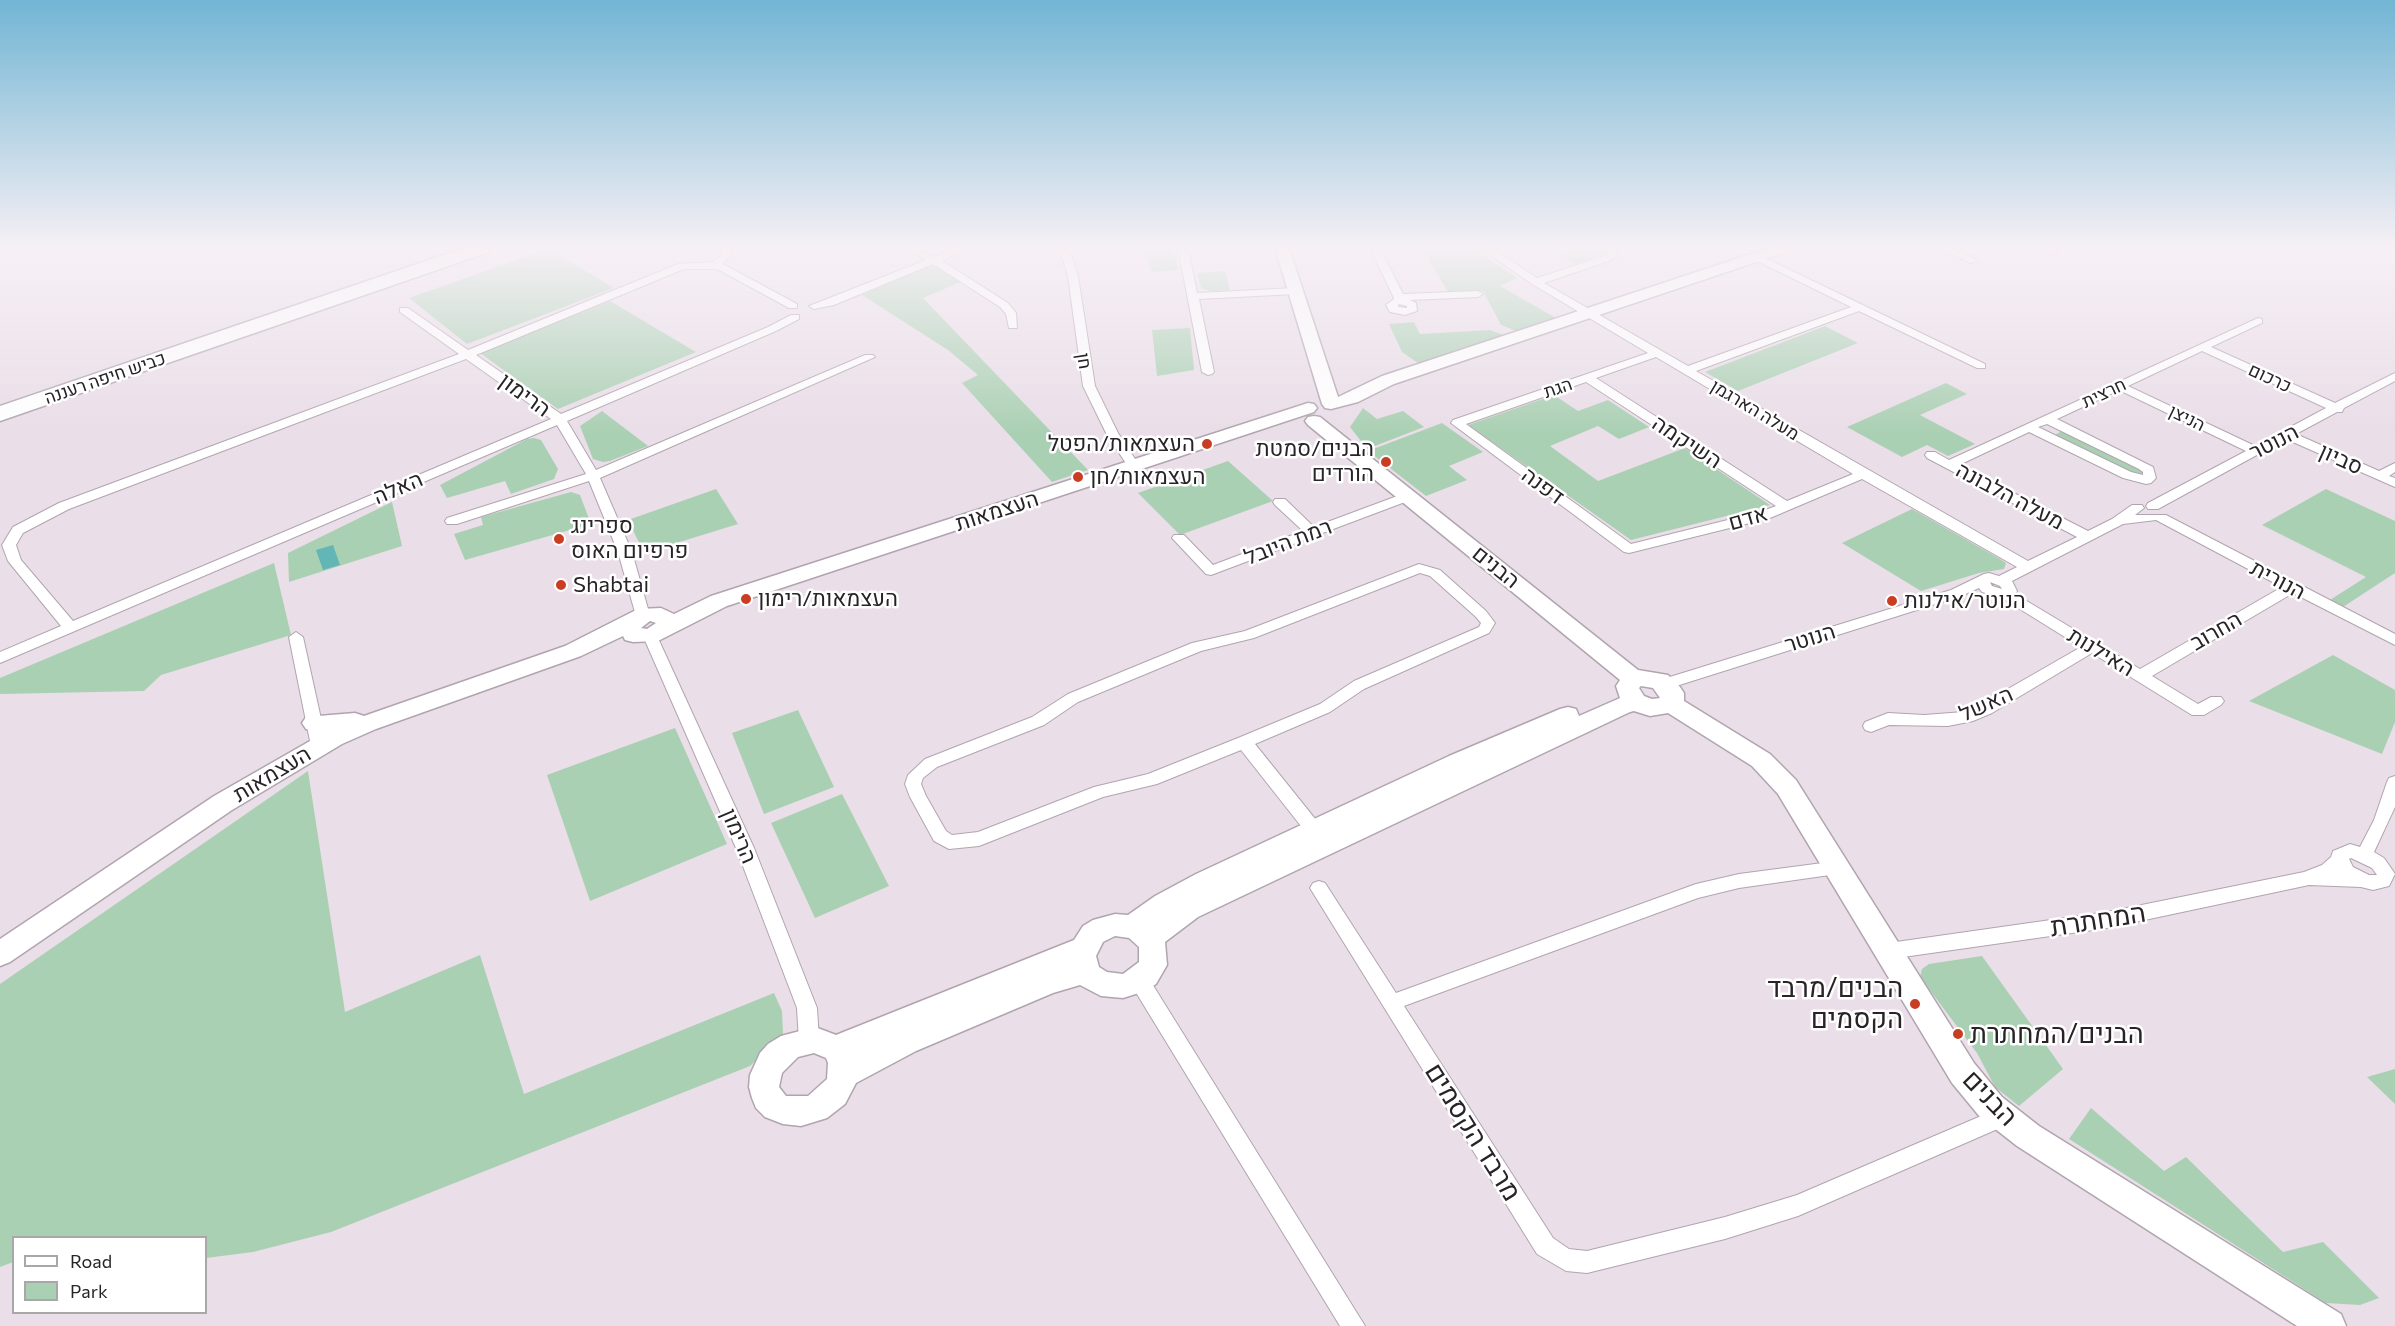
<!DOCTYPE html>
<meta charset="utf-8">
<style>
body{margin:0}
#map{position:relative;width:2395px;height:1326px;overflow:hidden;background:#eadee8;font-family:Commissioner,sans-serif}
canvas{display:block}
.legend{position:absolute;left:12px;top:1236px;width:195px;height:78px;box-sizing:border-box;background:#fff;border:2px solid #a9a7a8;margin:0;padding:8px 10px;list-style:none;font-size:18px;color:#272326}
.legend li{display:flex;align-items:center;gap:12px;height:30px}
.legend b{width:30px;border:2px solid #a9a7a8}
</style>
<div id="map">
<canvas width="2395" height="1326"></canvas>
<ul class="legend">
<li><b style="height:8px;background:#fff"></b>Road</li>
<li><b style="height:16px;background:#aad0b3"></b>Park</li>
</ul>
</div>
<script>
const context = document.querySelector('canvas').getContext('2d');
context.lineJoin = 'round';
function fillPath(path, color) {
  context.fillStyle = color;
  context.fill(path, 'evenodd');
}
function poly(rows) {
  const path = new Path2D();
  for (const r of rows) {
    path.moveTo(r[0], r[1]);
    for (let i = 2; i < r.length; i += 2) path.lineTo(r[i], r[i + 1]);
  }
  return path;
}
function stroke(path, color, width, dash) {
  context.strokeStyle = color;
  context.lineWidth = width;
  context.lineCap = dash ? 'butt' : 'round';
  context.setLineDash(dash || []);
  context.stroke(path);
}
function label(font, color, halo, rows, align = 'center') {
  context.font = font + ' Commissioner,Heebo,sans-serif';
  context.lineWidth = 5;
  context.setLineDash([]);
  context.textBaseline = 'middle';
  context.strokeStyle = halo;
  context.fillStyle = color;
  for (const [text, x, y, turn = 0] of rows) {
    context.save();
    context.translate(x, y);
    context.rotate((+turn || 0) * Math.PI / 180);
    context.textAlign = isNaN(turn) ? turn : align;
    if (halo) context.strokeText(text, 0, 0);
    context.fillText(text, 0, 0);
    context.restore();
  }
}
const green = poly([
 [550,248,572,248,557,254,614,288,467,344,409,298],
 [1142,248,1172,248,1179,270,1152,272],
 [1422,248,1473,248,1517,278,1500,286,1556,318,1516,331,1501,325,1483,291,1448,292],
 [1578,248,1601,248,1606,253,1576,264,1558,254],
 [934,263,963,281,923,298,1088,470,1052,482,962,383,978,375,948,350,862,295],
 [1225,271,1230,290,1210,291,1201,288,1197,273],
 [610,301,696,352,558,409,480,353],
 [1414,322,1420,334,1490,330,1504,335,1418,363,1402,352,1389,324],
 [1825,326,1858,343,1738,391,1705,372],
 [1190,328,1194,370,1157,376,1152,330],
 [1946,383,1967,394,1920,415,1975,444,1948,456,1927,445,1902,457,1847,427],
 [1554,395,1578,411,1608,400,1649,427,1619,439,1598,426,1550,446,1598,481,1685,448,1770,505,1631,540,1468,425],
 [1363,408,1377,419,1403,411,1424,427,1367,449,1350,427],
 [602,411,648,446,610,461,603,462,593,459,580,426],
 [1442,423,1483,452,1449,466,1467,480,1426,496,1368,451],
 [2064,430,2135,466,2143,472,2142,475,2138,476,2053,436],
 [534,438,541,440,558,469,554,479,511,494,505,481,447,498,440,485,527,439],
 [1228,461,1273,501,1180,535,1138,493],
 [716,489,738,524,644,553,628,520],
 [2326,489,2395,521,2395,573,2343,607,2330,600,2366,577,2262,525],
 [571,492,580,495,591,524,465,560,454,534,483,525,481,517],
 [392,502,402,546,289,582,288,553],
 [1912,509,2000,559,2006,563,2004,569,1979,573,1921,591,1842,543],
 [274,563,291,635,161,675,144,691,0,694,0,678],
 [2333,655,2395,690,2395,722,2382,754,2249,701],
 [798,710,834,787,764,814,732,733],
 [675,728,727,844,590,901,547,775],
 [308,771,345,1012,480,955,524,1094,774,993,782,1011,783,1034,750,1066,331,1232,253,1252,206,1258,206,1238,14,1238,13,1262,0,1267,0,984],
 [842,794,889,886,815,918,771,823],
 [1982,956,2063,1069,2019,1106,1995,1087,1977,1053,1920,977,1922,969,1929,964],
 [2395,1069,2395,1104,2367,1077],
 [2091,1108,2164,1171,2186,1157,2283,1252,2323,1242,2379,1298,2360,1305,2326,1303,2069,1139]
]);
const water = poly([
 [333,545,340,565,323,570,316,550]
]);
const street = poly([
 [721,248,731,248,733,251,723,264,797,304,797,308,789,308,717,269,684,269,476,355,561,414,768,327,791,315,799,315,799,319,776,331,567,421,596,470,865,355,873,355,875,357,600,478,632,552,650,616,648,619,643,621,636,616,618,552,589,481,457,524,447,524,445,521,447,518,586,474,557,425,0,663,0,652,61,626,8,561,2,545,13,527,59,503,459,354,400,312,400,308,408,308,468,350,678,264,713,262,722,255,721,248],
 [466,359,551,419,73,621,21,560,16,545,23,533,69,509,466,359],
 [904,248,917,248,934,257,955,248,969,248,942,261,1008,303,1016,313,1017,328,1009,328,1006,314,1000,307,933,264,834,305,814,309,809,306,926,260,904,248],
 [1056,248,1066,248,1072,257,1078,276,1095,386,1118,433,1139,465,1137,468,1129,468,1127,465,1106,433,1083,386,1068,276,1062,257,1056,248],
 [1178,248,1188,248,1197,293,1295,288,1300,291,1295,294,1199,299,1214,372,1212,374,1208,375,1202,372,1178,248],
 [1370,248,1380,248,1403,294,1478,291,1483,294,1478,297,1410,300,1416,303,1417,311,1405,315,1390,312,1386,305,1394,299,1393,296,1370,248],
 [1399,304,1407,306,1407,308,1398,307,1399,304],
 [1480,248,1492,248,1537,278,1604,256,1608,253,1605,248,1615,248,1619,253,1612,260,1544,283,1688,366,1851,307,1753,259,1753,255,1757,254,1985,364,1985,368,1977,368,1859,311,1696,371,2028,561,2077,537,1927,458,1925,455,1927,452,1935,452,1949,460,2258,318,2262,319,2262,323,2211,347,2335,403,2395,373,2395,381,2344,408,2342,412,2337,412,2296,434,2379,471,2395,463,2395,472,2389,476,2395,478,2395,487,2286,439,2158,509,2148,509,2146,506,2148,503,2246,451,2119,390,2057,419,2153,467,2156,478,2151,483,2146,484,2123,478,2029,432,1959,465,2088,531,2112,519,2132,505,2142,505,2144,508,2135,515,2166,515,2395,634,2395,645,2293,593,2152,676,2198,704,2211,697,2221,697,2224,701,2221,705,2204,715,2192,715,2092,653,1992,713,1973,721,1948,726,1889,725,1871,732,1865,730,1863,726,1865,722,1888,713,1924,715,1964,712,1980,705,2081,647,2002,598,1982,592,1979,588,1961,596,1670,688,1660,688,1657,684,1660,680,1951,590,1984,574,1989,573,1999,576,2017,567,1862,479,1770,518,1629,553,1624,552,1451,423,1453,420,1648,353,1532,284,1480,248],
 [2202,351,2326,408,2255,446,2128,386,2202,351],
 [1656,357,1853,474,1787,501,1596,378,1656,357],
 [1586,382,1776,506,1760,512,1631,544,1466,424,1586,382],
 [2047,424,2139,469,2143,472,2143,475,2131,472,2038,427,2047,424],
 [2156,520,2282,587,2140,669,2015,594,2017,591,2012,581,2123,524,2156,520],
 [1990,582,2000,586,2002,589,1992,586,1990,582],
 [1939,248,1952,248,1979,261,1970,263,1939,248],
 [2040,248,2054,248,2058,251,2053,254,2040,248],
 [1408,492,1413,493,1414,496,1413,499,1211,575,1206,574,1172,538,1174,535,1184,535,1213,565,1303,531,1275,505,1273,502,1275,499,1285,499,1314,527,1408,492],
 [1419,564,1440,570,1486,611,1495,623,1489,633,1364,689,1330,712,1255,744,1320,825,1323,830,1320,835,1314,837,1308,835,1241,750,1157,784,1103,797,979,846,949,849,934,841,910,797,905,784,908,775,925,759,1032,717,1068,694,1192,643,1245,631,1419,564],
 [1420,573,1430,576,1476,617,1481,623,1479,627,1354,681,1320,704,1238,738,1148,774,1094,787,978,832,952,835,946,831,926,796,921,784,923,778,937,767,1044,725,1078,702,1201,651,1254,638,1420,573],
 [650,631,657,636,754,848,817,1008,819,1041,816,1047,809,1050,802,1047,799,1041,797,1008,736,848,643,636,650,631],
 [296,632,303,637,327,746,325,750,319,752,313,750,311,746,289,637,296,632],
 [2395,776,2395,807,2374,852,2384,858,2395,874,2389,886,2373,890,2361,887,2309,885,2107,928,1889,959,1882,957,1880,951,1882,945,1889,943,2107,912,2304,872,2322,865,2331,857,2333,851,2350,844,2360,847,2374,820,2387,782,2389,778,2395,776],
 [2351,858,2372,868,2377,875,2369,875,2353,867,2349,859,2351,858],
 [1838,861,1844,863,1847,868,1844,873,1739,888,1698,898,1404,1006,1553,1238,1569,1249,1587,1251,1725,1217,1797,1195,2002,1107,2009,1110,2012,1117,2009,1124,1798,1216,1725,1239,1587,1273,1566,1271,1537,1254,1310,888,1313,883,1319,881,1325,883,1396,993,1696,884,1739,874,1838,861],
 [1139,972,1146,974,1365,1326,1340,1326,1132,986,1130,980,1132,974,1139,972]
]);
const secondary = poly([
 [1275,248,1289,248,1338,397,1382,376,1769,248,1791,248,1789,251,1394,384,1358,402,1331,409,1325,408,1322,404,1275,248],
 [1308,403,1314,404,1317,408,1314,412,727,606,658,641,633,642,625,640,623,636,581,656,376,729,342,744,232,810,10,962,0,966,0,939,214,796,324,733,306,729,302,723,306,717,355,713,364,716,565,646,638,609,661,608,674,614,711,596,1308,403],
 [650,621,656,623,647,629,641,628,650,621],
 [1314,416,1320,417,1638,670,1668,675,1680,687,1684,693,1684,701,1770,754,1796,780,1974,1063,2002,1097,2039,1126,2341,1314,2346,1326,2297,1326,2017,1146,1980,1117,1952,1083,1778,794,1752,766,1668,713,1650,716,1634,711,1630,712,1198,917,1165,942,1167,965,1156,984,1145,991,1123,998,1101,996,1080,985,1053,993,916,1051,856,1083,845,1104,827,1118,801,1126,783,1124,765,1117,756,1108,752,1098,749,1087,750,1075,760,1053,768,1044,781,1036,815,1027,836,1035,1074,940,1083,926,1093,920,1115,914,1128,915,1155,896,1196,874,1449,756,1560,709,1568,707,1576,709,1579,716,1620,698,1616,686,1620,680,1308,425,1305,421,1308,417,1314,416],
 [1641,686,1653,688,1660,698,1652,699,1644,696,1639,688,1641,686],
 [1115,936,1129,938,1139,947,1139,962,1123,974,1107,972,1099,967,1096,956,1103,942,1115,936],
 [814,1053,826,1058,828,1063,827,1079,808,1096,786,1096,779,1087,782,1073,798,1057,814,1053]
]);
const highway = poly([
 [464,248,491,248,489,252,0,421,0,406,464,248]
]);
const markers = [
 [1207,444,6,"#c93e22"],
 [1386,462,6,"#c93e22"],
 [1078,477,6,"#c93e22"],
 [559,539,6,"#c93e22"],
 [561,585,6,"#c93e22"],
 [746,599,6,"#c93e22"],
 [1892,601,6,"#c93e22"],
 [1915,1004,6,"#c93e22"],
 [1958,1034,6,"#c93e22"]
];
const farStreetnames = [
 ["חן",1084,361,81],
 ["כביש חיפה רעננה",105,378,-19],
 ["כרכום",2270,378,25],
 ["הגת",1558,388,-19],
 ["חרצית",2104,393,-25],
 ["מעלה הארגמן",1755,410,31],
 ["הניצן",2187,418,26]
];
const streetNames = [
 ["הרימון",525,395,36],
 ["השיקמה",1687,442,33],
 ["הנוטר",2274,442,-27],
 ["סביון",2341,459,24],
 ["דפנה",1543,486,36],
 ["האלה",398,488,-23],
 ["מעלה הלבונה",2010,496,28],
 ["העצמאות",997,511,-18],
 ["אדם",1748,518,-16],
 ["רמת היובל",1288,542,-21],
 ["הבנים",1496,567,39],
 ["הנורית",2278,580,28],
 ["החרוב",2216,631,-30],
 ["הנוטר",1810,638,-17],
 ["האילנות",2101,652,31],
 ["האשל",1986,704,-24],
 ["העצמאות",272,774,-31],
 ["הרימון",739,836,67]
];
const poiNames = [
 ["העצמאות/הפטל",1195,444,"right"],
 ["הבנים/סמטת",1374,449,"right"],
 ["הורדים",1374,474,"right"],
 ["העצמאות/חן",1090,477],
 ["ספרינג",571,526],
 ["פרפיום האוס",571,551],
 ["Shabtai",573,585],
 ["העצמאות/רימון",758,599],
 ["הנוטר/אילנות",1904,601]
];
const nearStreetnames = [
 ["המחתרת",2098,920,-9],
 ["הבנים",1990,1098,46],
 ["מרבד הקסמים",1473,1132,58]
];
const nearPoinames = [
 ["הבנים/מרבד",1903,988],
 ["הקסמים",1903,1019],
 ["הבנים/המחתרת",1970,1034,"left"]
];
fillPath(green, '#aad0b3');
fillPath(water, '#62b6b5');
stroke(street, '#b0a5af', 2);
stroke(secondary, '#b0a5af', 3);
stroke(highway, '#b0a5af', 3);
fillPath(street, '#fff');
fillPath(secondary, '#fff');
fillPath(highway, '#fff');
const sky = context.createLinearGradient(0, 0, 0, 434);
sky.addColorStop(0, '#72b5d4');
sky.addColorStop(0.57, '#f6f0f5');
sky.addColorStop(1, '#f6f0f500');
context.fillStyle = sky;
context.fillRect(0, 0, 2395, 434);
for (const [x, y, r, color] of markers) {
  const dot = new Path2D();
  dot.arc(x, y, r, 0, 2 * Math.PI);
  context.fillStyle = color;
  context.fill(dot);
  stroke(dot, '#fff', 2);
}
label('18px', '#272326', '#fff', farStreetnames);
label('22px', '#272326', '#fff', streetNames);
label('22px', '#272326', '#fff', poiNames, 'left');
label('27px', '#272326', '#fff', nearStreetnames);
label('27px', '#272326', '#fff', nearPoinames, 'right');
</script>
